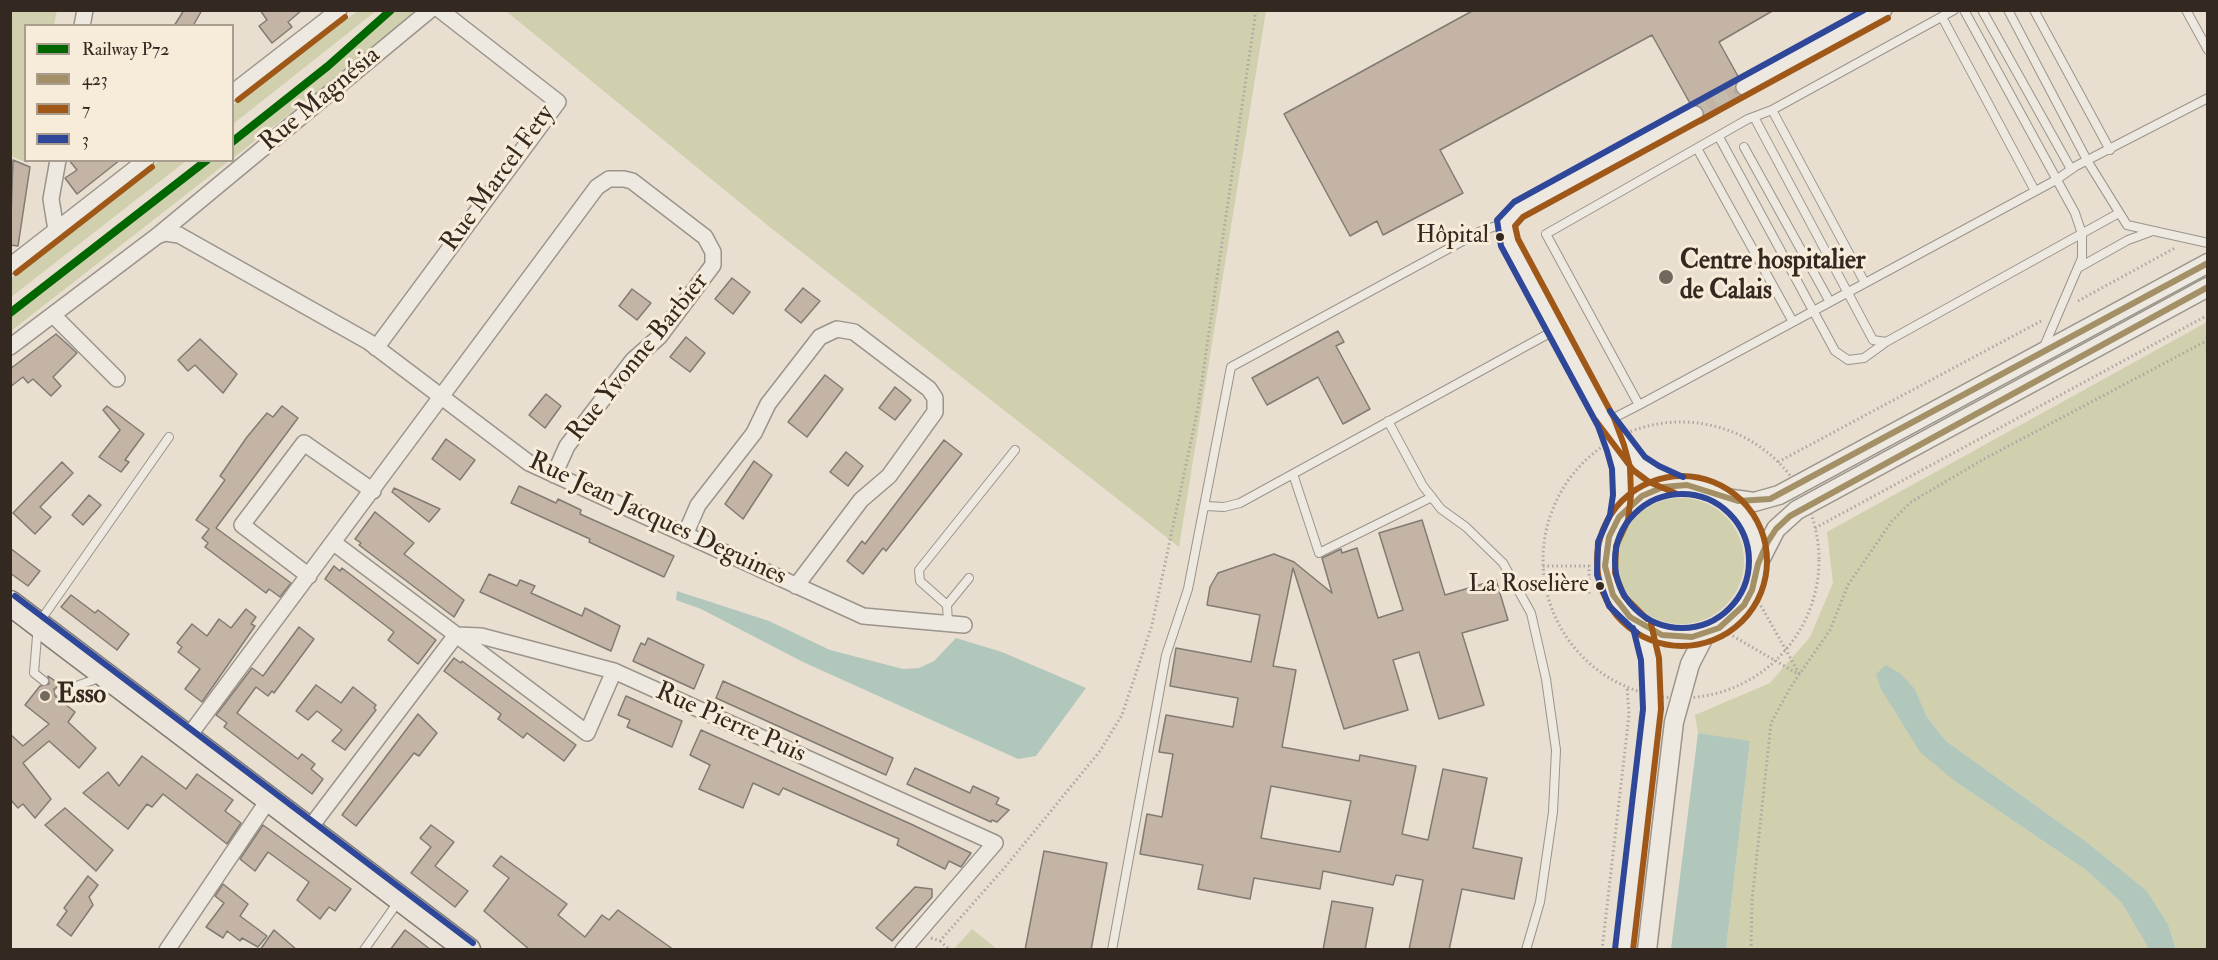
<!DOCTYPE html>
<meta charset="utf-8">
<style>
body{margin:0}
#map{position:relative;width:2218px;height:960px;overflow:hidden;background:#e8dfd0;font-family:"IM FELL Double Pica",serif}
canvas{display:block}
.frame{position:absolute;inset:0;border:12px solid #332921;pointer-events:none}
.legend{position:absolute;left:24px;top:24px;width:210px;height:138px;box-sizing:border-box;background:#f7ebda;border:2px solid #a99d90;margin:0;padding:8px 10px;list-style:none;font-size:18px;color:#332921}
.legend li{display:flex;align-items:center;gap:12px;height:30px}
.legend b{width:30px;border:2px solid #a99d90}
</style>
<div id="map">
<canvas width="2218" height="960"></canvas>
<div class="frame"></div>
<ul class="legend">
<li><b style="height:8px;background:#060"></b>Railway P72</li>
<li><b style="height:8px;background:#a39067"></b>423</li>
<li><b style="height:8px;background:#9f5818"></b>7</li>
<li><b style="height:8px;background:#2e4799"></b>3</li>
</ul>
</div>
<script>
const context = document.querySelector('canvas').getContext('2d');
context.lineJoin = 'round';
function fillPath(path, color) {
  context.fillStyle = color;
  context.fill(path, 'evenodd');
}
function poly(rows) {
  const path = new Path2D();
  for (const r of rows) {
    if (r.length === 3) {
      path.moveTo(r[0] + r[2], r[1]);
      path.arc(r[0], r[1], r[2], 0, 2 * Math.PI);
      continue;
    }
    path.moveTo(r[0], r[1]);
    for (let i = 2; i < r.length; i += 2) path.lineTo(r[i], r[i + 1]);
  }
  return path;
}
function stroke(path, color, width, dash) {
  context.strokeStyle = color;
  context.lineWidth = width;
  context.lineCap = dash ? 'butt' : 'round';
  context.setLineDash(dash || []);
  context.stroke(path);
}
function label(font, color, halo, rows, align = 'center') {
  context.font = font + ' "IM FELL Double Pica",serif';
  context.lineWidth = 6;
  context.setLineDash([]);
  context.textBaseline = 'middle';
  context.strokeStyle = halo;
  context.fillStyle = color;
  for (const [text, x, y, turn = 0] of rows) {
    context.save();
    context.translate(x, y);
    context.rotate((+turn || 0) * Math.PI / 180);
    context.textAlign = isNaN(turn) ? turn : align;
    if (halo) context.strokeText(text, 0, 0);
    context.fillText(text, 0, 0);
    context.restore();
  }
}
const green = poly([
 [359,10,376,11,233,124,233,105],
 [10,11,57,11,54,25,26,26,28,163,11,156],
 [394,11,421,11,233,158,233,138],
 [506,11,1266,11,1179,547,771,228],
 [159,161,186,161,11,297,11,278],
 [203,161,229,161,11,331,11,312],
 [2207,322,2207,949,2176,949,2168,924,2147,891,2088,843,1946,741,1927,717,1915,689,1901,674,1956,782,2086,870,2121,902,2149,949,1726,949,1750,742,1698,733,1695,715,1770,683,1810,637,1833,583,1827,532],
 [1681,561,63],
 [972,929,997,949,954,949]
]);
const water = poly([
 [677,591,769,621,830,650,903,669,919,668,934,661,956,638,1002,652,1086,688,1036,756,1018,759,803,662,701,609,676,600],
 [1886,665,1901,674,1915,689,1927,717,1946,741,2088,843,2147,891,2168,924,2176,949,2149,949,2121,902,2086,870,1956,782,1920,752,1881,689,1876,674],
 [1698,733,1750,741,1726,949,1671,949]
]);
const building = poly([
 [184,10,202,10,193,26,174,26,184,10],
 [260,10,302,10,288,22,292,27,272,43,259,26,267,20,260,10],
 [1474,10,1774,10,1719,42,1739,78,1735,82,1735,91,1739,96,1748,96,1701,123,1705,115,1703,109,1696,104,1691,105,1652,35,1440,150,1463,193,1383,235,1377,221,1350,236,1284,114,1474,10],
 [13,160,30,167,18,246,10,245,13,160],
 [69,160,120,160,77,194,65,178,77,170,69,160],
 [732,278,750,292,733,314,715,299,732,278],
 [803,288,820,301,801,323,785,310,803,288],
 [632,289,651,303,637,320,619,306,632,289],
 [1338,331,1344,342,1336,346,1370,409,1343,424,1318,377,1267,405,1252,378,1338,331],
 [56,334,77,353,53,377,61,386,51,396,33,379,28,383,23,377,10,387,10,369,56,334],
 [686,337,705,353,690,372,670,357,686,337],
 [200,339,237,374,223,393,195,365,188,371,178,360,200,339],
 [825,375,843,389,807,437,788,422,825,375],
 [895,387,911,400,895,420,879,408,895,387],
 [546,394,561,406,545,428,529,415,546,394],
 [107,406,144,434,125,460,129,462,121,472,99,457,120,430,103,410,107,406],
 [282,406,298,418,216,528,291,583,280,597,269,589,266,593,205,547,208,543,202,538,209,529,196,520,225,480,220,476,247,437,267,413,273,417,282,406],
 [446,439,475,460,460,480,432,459,446,439],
 [944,440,962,454,886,551,883,548,863,574,847,561,862,541,865,544,944,440],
 [846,452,863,466,848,486,830,472,846,452],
 [754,461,772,475,743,519,725,504,754,461],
 [62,462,73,473,40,507,51,517,35,534,13,513,62,462],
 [519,486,556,503,558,499,581,510,580,514,674,556,664,577,589,542,590,539,511,503,519,486],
 [394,488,440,509,429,522,392,492,394,488],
 [89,495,101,505,83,525,72,515,89,495],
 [375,512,414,543,404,554,464,600,454,617,359,545,361,543,355,539,375,512],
 [1422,520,1445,595,1496,580,1508,620,1462,633,1484,705,1439,719,1419,652,1393,660,1408,710,1344,729,1293,568,1273,666,1296,670,1282,747,1359,761,1360,755,1416,766,1402,834,1428,840,1443,769,1487,778,1473,848,1522,858,1514,899,1462,889,1449,950,1409,950,1423,880,1396,875,1393,885,1323,871,1320,889,1254,878,1250,899,1198,889,1203,865,1140,854,1147,814,1162,817,1173,754,1159,752,1166,715,1233,727,1238,698,1170,686,1176,648,1251,662,1260,615,1207,605,1210,587,1218,573,1274,554,1294,562,1332,593,1322,558,1341,549,1342,553,1357,548,1378,618,1403,610,1379,533,1422,520],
 [1271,786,1351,801,1340,852,1261,838,1271,786],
 [10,548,40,571,28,586,10,573,10,548],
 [334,566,340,571,342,568,436,640,418,664,388,640,394,632,325,579,334,566],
 [489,574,517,586,520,580,535,586,531,593,560,606,582,616,585,608,620,626,611,651,480,592,489,574],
 [71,595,95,613,98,610,129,634,117,650,61,607,71,595],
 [246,609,256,617,251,624,255,626,202,702,185,689,200,669,178,652,182,647,177,643,192,624,207,636,219,619,231,628,246,609],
 [299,627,314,639,274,693,272,691,268,696,256,687,237,713,298,759,302,754,315,764,311,769,323,779,312,794,224,727,227,723,216,715,252,668,263,676,299,627],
 [648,638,704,665,694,689,633,661,641,643,645,645,648,638],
 [454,658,461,663,462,661,576,745,564,761,527,733,523,738,510,728,498,719,501,714,444,671,454,658],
 [48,676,61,685,54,689,55,696,75,712,68,722,96,748,79,768,49,741,23,763,51,799,35,818,23,804,18,808,10,799,10,734,23,746,49,724,25,705,40,686,49,684,48,676],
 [723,681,893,758,886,775,716,698,723,681],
 [316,685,341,703,353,687,376,705,374,708,376,710,345,750,332,741,342,730,317,711,308,720,296,711,316,685],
 [626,696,682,721,672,747,627,727,630,720,618,715,626,696],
 [418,714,437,733,419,756,414,753,356,826,342,815,418,714],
 [701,730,913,825,971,853,961,867,949,861,945,869,897,845,899,839,783,788,779,795,753,783,743,808,699,789,710,765,690,755,701,730],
 [142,756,186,789,197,774,233,800,225,811,241,823,227,844,163,794,152,807,147,804,128,829,83,793,108,772,119,786,142,756],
 [915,768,970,793,973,786,999,798,996,804,1009,810,997,822,992,820,991,822,907,784,915,768],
 [65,808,113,850,96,871,45,825,65,808],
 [263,825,351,889,335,911,329,907,320,919,297,900,309,882,268,852,255,871,240,859,263,825],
 [431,825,454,842,435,866,468,891,455,907,411,873,431,847,420,838,431,825],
 [1044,851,1107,863,1091,950,1025,950,1044,851],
 [501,856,567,904,558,915,585,937,602,915,609,920,618,910,674,950,530,950,484,911,509,878,493,866,501,856],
 [88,876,98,885,89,897,93,905,71,936,57,925,67,911,64,908,88,876],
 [223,884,248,904,240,916,267,936,258,947,242,938,240,941,227,931,223,938,206,927,224,903,215,896,223,884],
 [915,887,932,889,932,897,892,941,876,928,915,887],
 [1332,901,1373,908,1365,950,1323,950,1332,901],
 [274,930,297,950,260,950,274,930],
 [405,930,413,936,431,950,390,950,405,930]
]);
const minorTunnel = poly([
 [1695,114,1744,87]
]);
const path = poly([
 [2078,301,2175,248],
 [1681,560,138],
 [1778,462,2043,320],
 [1815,528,2208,315],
 [1543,566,1589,566,1589,594],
 [1752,590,1800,675],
 [1721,629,1798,674],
 [931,938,940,941,1006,866,1100,751,1122,715,1152,625,1198,408,1256,10],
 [940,941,950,950],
 [1602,950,1629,715,1627,687],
 [1751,950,1752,901,1771,723,1790,688,1830,630,1848,585,1892,521,1911,502,1984,459,2208,340]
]);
const service = poly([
 [1964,10,2075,213,2082,234,2082,258,2043,349],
 [1982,10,2071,169],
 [2008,10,2088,162,2127,225,2208,243],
 [2034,10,2110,150],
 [2186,10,2208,50],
 [1942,17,2035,191],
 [1772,110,1865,283],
 [1754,117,1873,340,1886,342],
 [1719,137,1835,351,1848,360,1864,358,1886,342,2119,213],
 [1744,147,1830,302],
 [1698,150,1793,322,1639,405,1546,234,1748,119,1772,110,1954,10],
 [2078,268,2128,240,2150,232],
 [1793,322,2056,180,2076,166,2208,98],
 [1388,421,1423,486,1441,509,1466,527,1503,563,1531,613,1546,679,1556,750,1553,812,1540,902,1526,950],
 [1606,422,1639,405],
 [1293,474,1319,553,1432,497],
 [1206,506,1224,507,1240,503,1557,329],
 [947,605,920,581,919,570,1015,450],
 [948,623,947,605,969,578],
 [44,681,34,673,38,624,169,437],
 [59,692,102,677],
 [364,950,398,902],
 [1112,950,1166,655,1188,589,1231,367,1481,231,1505,223]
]);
const minor = poly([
 [82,26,85,10],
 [1744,87,1884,10],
 [232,93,339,10],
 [56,230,51,199,58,160],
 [157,236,165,233,179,235,369,342,529,463,863,616,964,625],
 [10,266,146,160],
 [53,315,117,379],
 [10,347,157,236,430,10],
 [376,348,558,102,440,10],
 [1616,436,1646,469,1679,485],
 [1619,517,1622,495,1621,468,1606,422,1509,242,1505,223,1518,210,1695,114],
 [685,535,698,505,754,433,768,404,820,337,837,329,854,332,929,389,935,398,935,412,889,476,861,500,796,586],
 [334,543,587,733,614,671],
 [309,576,242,525,304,443,373,491],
 [456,635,481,636,614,671,995,843,903,950],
 [188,737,597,187,609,179,624,179,632,181,705,237,713,252,713,265,659,337,633,360,567,446,554,475],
 [309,829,456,635],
 [167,950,269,799]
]);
const tertiary = poly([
 [1682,561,76],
 [1725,498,1754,502,1779,495,2208,263],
 [1758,564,1776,529,1797,510,2208,287],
 [1624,950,1652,709,1650,659,1642,626],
 [1647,950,1674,722,1690,664,1706,633]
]);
const primary = poly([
 [10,603,468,950]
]);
const bus1 = poly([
 [2208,263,1770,499,1738,501,1687,485,1663,487,1642,496,1619,517,1609,537,1605,566,1613,595,1630,617,1662,635,1692,637,1719,628,1744,605,1752,590,1758,564,1767,543,1776,529,1790,516,2208,287]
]);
const bus2 = poly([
 [238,100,345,17],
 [16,273,152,167],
 [1596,421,1633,470,1649,482,1675,493],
 [1682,561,85],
 [1647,619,1624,596,1615,573,1616,546,1628,520,1631,495,1630,467,1624,445,1614,418,1518,239,1515,226,1523,217,1888,18],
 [1633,950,1661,709,1659,658,1651,624]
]);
const bus3 = poly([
 [1610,411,1645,457,1659,466,1683,477],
 [1682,561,67],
 [15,596,473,943],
 [1637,633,1609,606,1597,575,1598,542,1610,515,1613,495,1612,469,1607,451,1598,426,1501,246,1497,220,1514,202,1864,10],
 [1615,949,1643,709,1641,660,1633,628]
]);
const rail1 = poly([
 [232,142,328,66,391,10],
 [10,313,207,160]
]);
const markers = [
 [1500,237,5,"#332921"],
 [1666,277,8,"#72695e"],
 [1600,586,5,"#332921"],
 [45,696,6,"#72695e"]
];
const busNames = [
 ["Hôpital",1489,237],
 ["La Roselière",1589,586]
];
const streetNames = [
 ["Rue Magnésia",321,100,-40],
 ["Rue Marcel Fety",499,179,-54],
 ["Rue Yvonne Barbier",639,358,-51],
 ["Rue Jean Jacques Deguines",657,520,25],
 ["Rue Pierre Puis",730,724,24]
];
const poiNames = [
 ["Centre hospitalier",1680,262],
 ["de Calais",1680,292],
 ["Esso",57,696]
];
fillPath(green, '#d0cfae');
fillPath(water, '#b2c7bc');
fillPath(building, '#c4b4a5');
stroke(building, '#817b73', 1.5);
stroke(minorTunnel, '#c4bbad', 15, [15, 8]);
stroke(service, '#9a948b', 10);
stroke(minor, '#9a948b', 18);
stroke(tertiary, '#9a948b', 21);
stroke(primary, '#817b73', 27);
stroke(path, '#aca7a0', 3, [1.5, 3]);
stroke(service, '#ede8e0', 8);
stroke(minor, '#ede8e0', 15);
stroke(tertiary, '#ede8e0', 18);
stroke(primary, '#eae4db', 24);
stroke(bus1, '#a39067', 6);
stroke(bus2, '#9f5818', 6);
stroke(bus3, '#2e4799', 6);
stroke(rail1, '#060', 8);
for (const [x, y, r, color] of markers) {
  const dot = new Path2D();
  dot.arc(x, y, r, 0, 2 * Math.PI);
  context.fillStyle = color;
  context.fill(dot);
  stroke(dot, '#f7ebda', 2);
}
label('24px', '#332921', '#f7ebda', busNames, 'right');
label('26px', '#332921', '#f7ebda', streetNames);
label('bold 26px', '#332921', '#f7ebda', poiNames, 'left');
</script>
